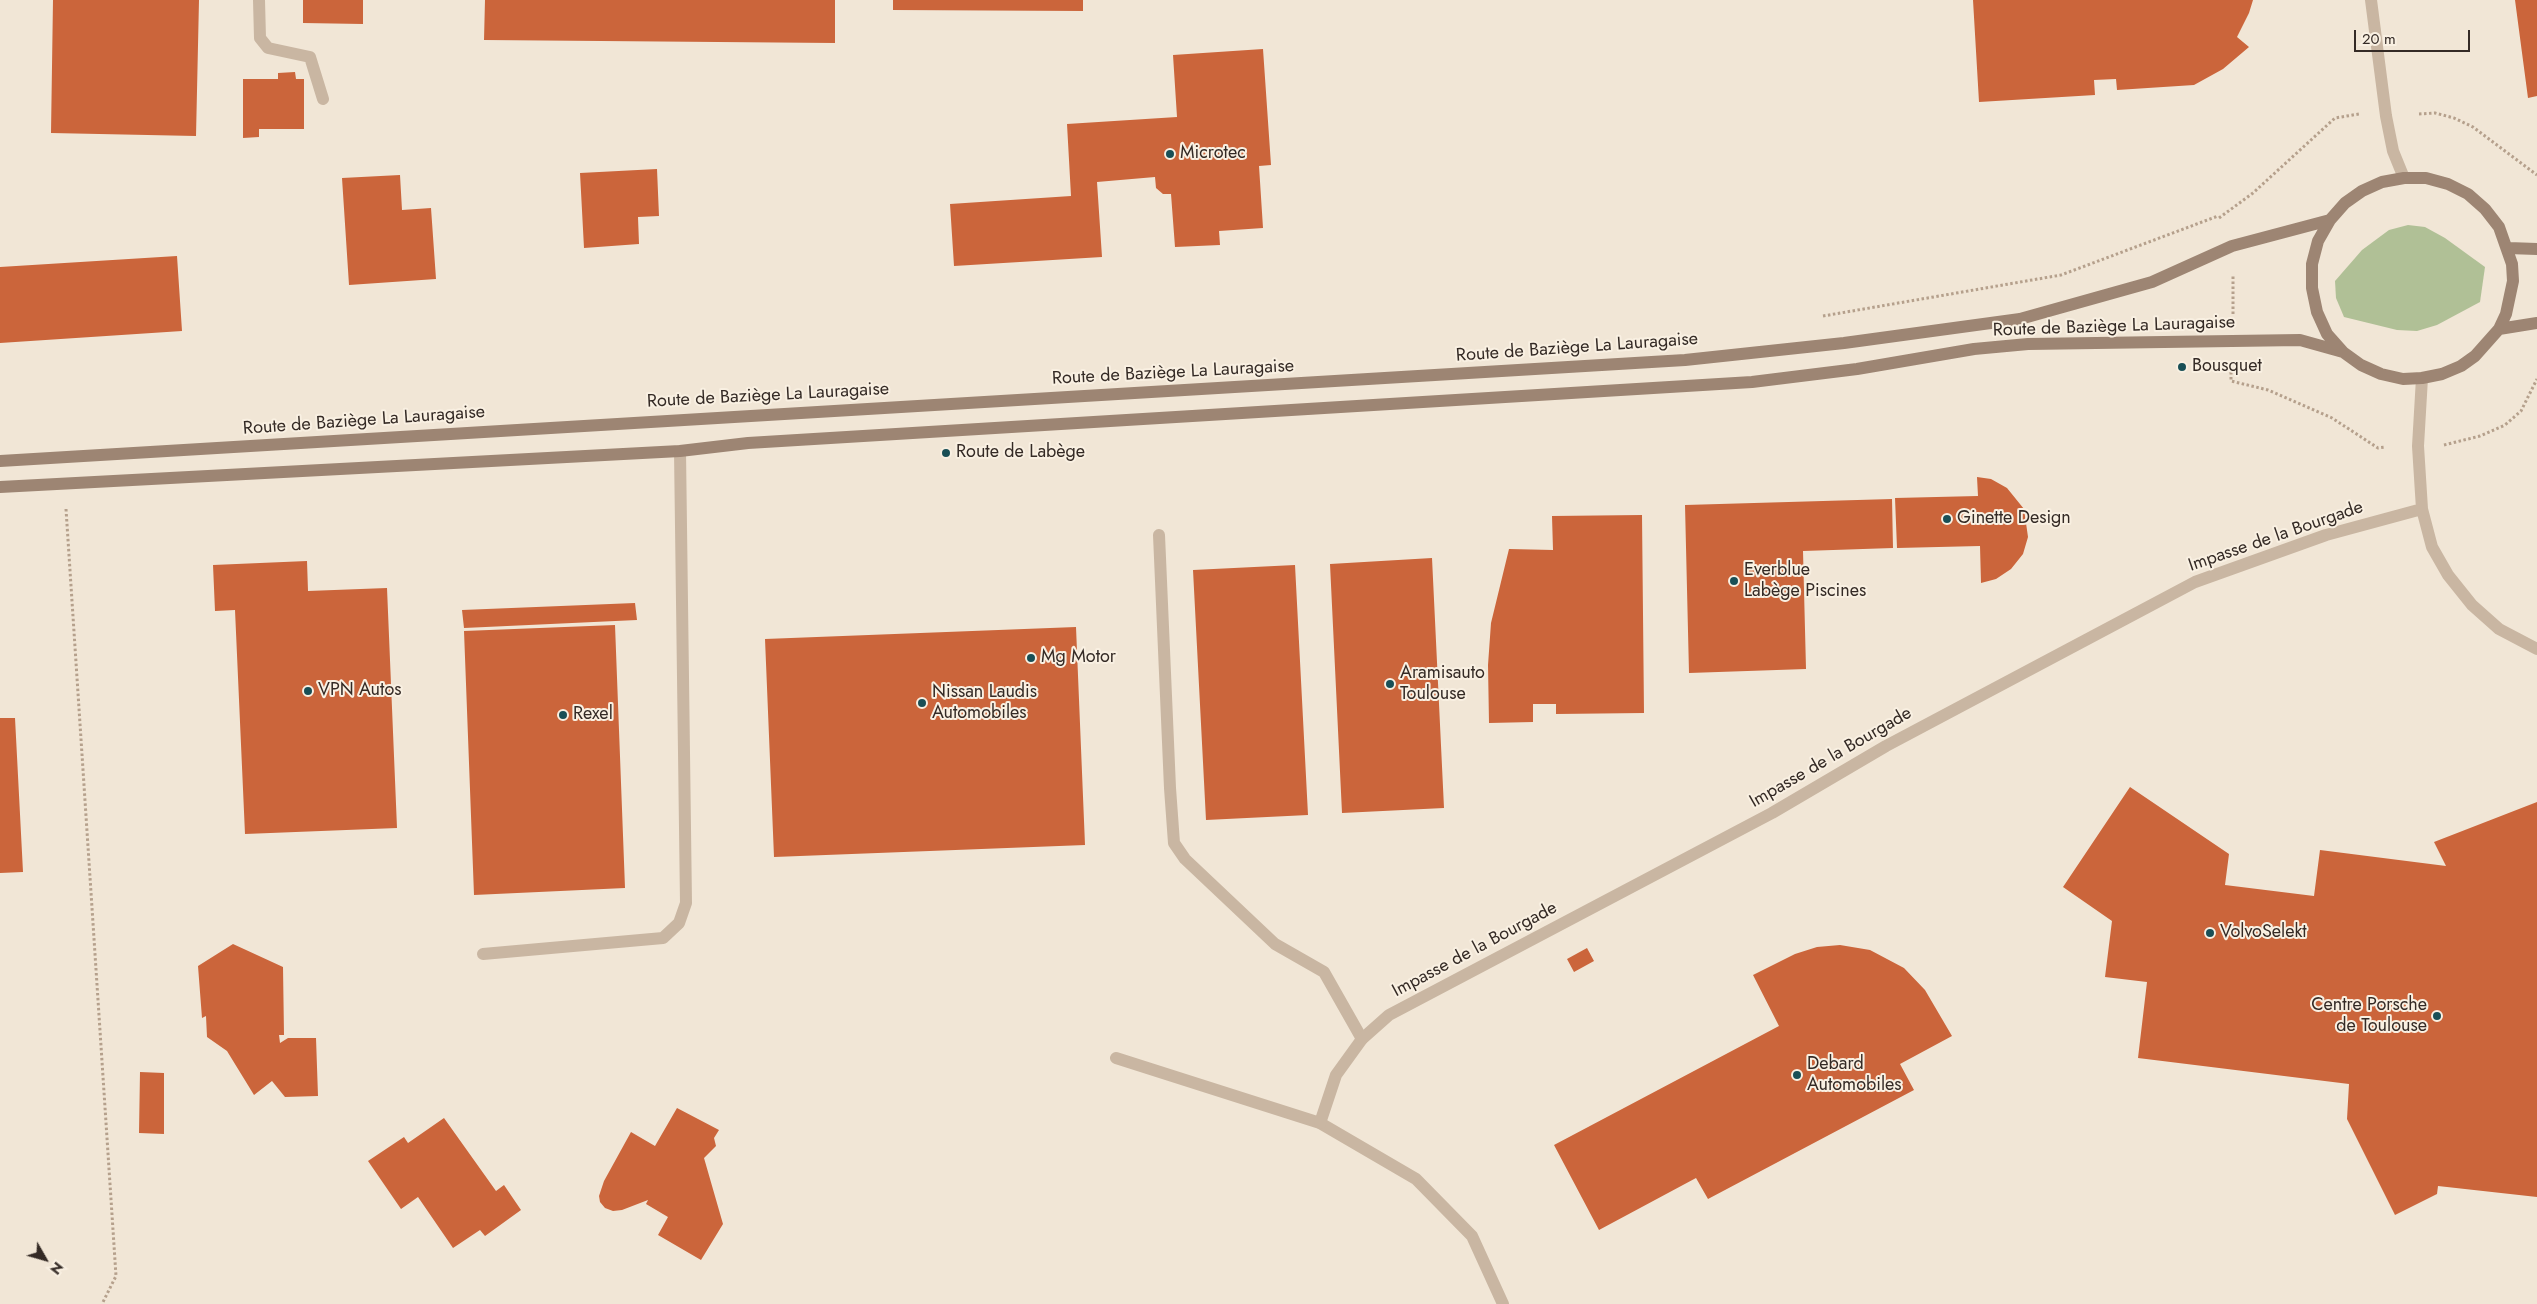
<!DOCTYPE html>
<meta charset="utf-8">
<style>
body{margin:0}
#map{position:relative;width:2537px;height:1304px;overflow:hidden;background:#f1e6d6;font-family:Jost,sans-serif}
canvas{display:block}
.north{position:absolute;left:20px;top:1234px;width:50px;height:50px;-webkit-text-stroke:4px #f9f0e2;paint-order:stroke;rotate:128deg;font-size:14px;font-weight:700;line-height:20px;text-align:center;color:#342a25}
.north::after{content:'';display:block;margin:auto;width:18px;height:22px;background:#342a25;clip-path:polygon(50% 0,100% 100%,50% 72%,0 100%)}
.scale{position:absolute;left:2354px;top:30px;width:116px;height:22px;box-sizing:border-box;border:2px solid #342a25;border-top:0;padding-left:6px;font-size:15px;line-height:18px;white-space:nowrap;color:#342a25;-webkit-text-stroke:4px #f9f0e2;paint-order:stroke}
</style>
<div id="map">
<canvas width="2537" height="1304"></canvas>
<div class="north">N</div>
<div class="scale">20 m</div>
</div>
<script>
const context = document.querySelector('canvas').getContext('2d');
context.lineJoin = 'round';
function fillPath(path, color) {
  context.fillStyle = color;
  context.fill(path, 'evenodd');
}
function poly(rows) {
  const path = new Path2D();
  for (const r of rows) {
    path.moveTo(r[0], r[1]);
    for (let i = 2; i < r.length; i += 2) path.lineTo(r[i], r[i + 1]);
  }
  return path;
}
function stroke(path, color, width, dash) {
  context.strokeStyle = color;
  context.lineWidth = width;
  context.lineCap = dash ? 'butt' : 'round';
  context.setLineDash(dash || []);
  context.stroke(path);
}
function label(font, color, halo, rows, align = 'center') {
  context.font = font + ' Jost,sans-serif';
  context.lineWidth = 4;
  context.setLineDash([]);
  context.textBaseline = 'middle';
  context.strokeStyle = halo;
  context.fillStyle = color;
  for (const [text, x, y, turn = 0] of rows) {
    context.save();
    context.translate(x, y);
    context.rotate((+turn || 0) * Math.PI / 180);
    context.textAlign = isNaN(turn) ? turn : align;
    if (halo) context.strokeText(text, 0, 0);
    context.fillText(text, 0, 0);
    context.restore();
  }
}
const green = poly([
 [2408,225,2425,227,2445,238,2485,267,2480,302,2437,325,2417,331,2397,330,2344,317,2336,298,2335,281,2362,250,2389,230]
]);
const building = poly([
 [53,0,199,0,196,136,51,133],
 [303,0,363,0,363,24,303,23],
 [485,0,835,0,835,43,484,40],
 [893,0,1083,0,1083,11,893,10],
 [1973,0,2253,0,2249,13,2237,37,2249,47,2223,69,2194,85,2117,90,2116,79,2094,80,2095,95,1979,102],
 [2515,0,2537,0,2537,96,2528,98],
 [1263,49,1271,165,1259,166,1263,228,1219,231,1220,245,1175,247,1171,194,1163,194,1156,188,1155,177,1097,182,1102,257,954,266,950,204,1071,196,1067,124,1177,117,1173,55],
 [295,72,296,79,304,79,304,129,259,129,259,137,243,138,243,79,278,79,278,73],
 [657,169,659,216,638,217,639,244,584,248,580,173],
 [400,175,402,210,431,208,436,279,349,285,342,178],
 [177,256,182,331,0,343,0,267],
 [1977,477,1991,479,2007,488,2024,509,2028,537,2023,554,2011,569,1996,579,1981,583,1980,546,1897,548,1895,498,1978,496],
 [1892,499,1893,548,1803,551,1806,669,1689,673,1685,505],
 [1642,515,1644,713,1556,714,1556,704,1533,704,1533,722,1489,723,1488,665,1491,623,1509,549,1553,550,1552,516],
 [1432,558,1444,808,1342,813,1330,564],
 [307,561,308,591,387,588,397,828,245,834,235,610,215,611,213,565],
 [1295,565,1308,815,1206,820,1193,570],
 [635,603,637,620,464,628,462,610],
 [615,625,625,888,474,895,464,631],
 [1076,627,1085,845,774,857,765,639],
 [0,718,15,718,23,872,0,873],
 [2130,787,2229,854,2225,885,2314,896,2320,850,2446,866,2434,842,2537,802,2537,1197,2438,1186,2437,1194,2395,1215,2347,1119,2349,1084,2138,1058,2147,982,2105,977,2112,921,2063,887],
 [233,944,283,967,284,1035,279,1035,280,1043,288,1038,316,1038,318,1096,285,1097,272,1081,254,1095,227,1051,207,1037,206,1016,202,1018,198,966],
 [1840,945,1870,950,1904,968,1925,990,1952,1036,1900,1064,1914,1090,1708,1199,1696,1178,1599,1230,1554,1145,1779,1026,1753,975,1795,954,1817,947],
 [1587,948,1594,961,1574,972,1567,959],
 [140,1072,164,1073,164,1134,139,1133],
 [677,1108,719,1130,714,1138,716,1146,704,1158,723,1224,701,1260,658,1235,668,1217,646,1204,648,1200,622,1210,613,1211,605,1208,600,1202,599,1196,604,1181,631,1132,655,1146],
 [444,1118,496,1191,504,1185,521,1210,485,1236,480,1230,453,1248,418,1197,401,1209,368,1161,404,1137,408,1143]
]);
const path = poly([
 [2419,114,2435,113,2454,118,2473,127,2537,175],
 [2219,218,2253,193,2335,118,2359,114],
 [2233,314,2233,274],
 [1823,316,2061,275,2218,216],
 [2231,367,2231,381,2268,390,2332,418,2378,448,2386,447],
 [2444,445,2480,436,2505,425,2521,411,2537,379],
 [66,509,116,1276,102,1304]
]);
const lane = poly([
 [259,0,260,38,268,48,310,57,323,99],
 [1159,535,1170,788,1174,843,1185,859,1275,944,1324,972,1362,1039],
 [483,954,663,938,679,923,686,903,680,451],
 [1116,1058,1320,1123,1416,1179,1472,1236,1503,1304]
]);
const street = poly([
 [2371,0,2386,116,2393,151,2404,178],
 [2422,378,2418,446,2422,509,2432,547,2448,575,2472,605,2499,629,2537,649],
 [1320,1123,1336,1075,1362,1039,1389,1015,1772,813,1886,746,2195,582,2326,535,2422,509]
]);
const secondary = poly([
 [2508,248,2537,249],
 [2499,329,2537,323],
 [0,461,1685,360,1844,343,2020,319,2152,282,2232,246,2330,220],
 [0,487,680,451,748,443,1752,382,1857,369,1974,349,2028,344,2300,340,2343,352,2361,365,2381,374,2403,379,2422,378,2442,374,2461,366,2475,356,2499,329,2506,314,2513,281,2512,264,2499,227,2485,209,2468,194,2448,184,2426,178,2404,178,2382,182,2362,191,2345,203,2330,220,2318,241,2312,264,2312,288,2317,312,2327,334,2343,352]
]);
const markers = [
 [1170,154,5,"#194f56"],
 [2182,367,5,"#194f56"],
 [946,453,5,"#194f56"],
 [1947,519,5,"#194f56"],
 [1734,581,5,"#194f56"],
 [1031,658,5,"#194f56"],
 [1390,684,5,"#194f56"],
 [308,691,5,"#194f56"],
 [922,703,5,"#194f56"],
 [563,715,5,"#194f56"],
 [2210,933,5,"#194f56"],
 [2437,1016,5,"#194f56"],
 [1797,1075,5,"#194f56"]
];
const poiNames = [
 ["Microtec",1180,154],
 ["Bousquet",2192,367],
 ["Route de Labège",956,453],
 ["Ginette Design",1957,519],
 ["Everblue",1744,571],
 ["Labège Piscines",1744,592],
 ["Mg Motor",1041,658],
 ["Aramisauto",1400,674],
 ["Toulouse",1400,695],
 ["VPN Autos",318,691],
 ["Nissan Laudis",932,693],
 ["Automobiles",932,714],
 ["Rexel",573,715],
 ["VolvoSelekt",2220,933],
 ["Centre Porsche",2427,1006,"right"],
 ["de Toulouse",2427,1027,"right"],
 ["Debard",1807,1065],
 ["Automobiles",1807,1086]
];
const streetNames = [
 ["Route de Baziège La Lauragaise",2114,327,-2],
 ["Route de Baziège La Lauragaise",1577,348,-4],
 ["Route de Baziège La Lauragaise",1173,373,-3],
 ["Route de Baziège La Lauragaise",768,396,-3],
 ["Route de Baziège La Lauragaise",364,421,-4],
 ["Impasse de la Bourgade",2276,537,-19],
 ["Impasse de la Bourgade",1831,758,-30],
 ["Impasse de la Bourgade",1475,950,-28]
];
fillPath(green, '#b0c096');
fillPath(building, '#cb653b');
stroke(path, '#b5a08c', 3, [2.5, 2.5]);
stroke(lane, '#c9b6a2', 12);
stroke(street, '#c9b6a2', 12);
stroke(secondary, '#9d8573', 12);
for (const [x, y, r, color] of markers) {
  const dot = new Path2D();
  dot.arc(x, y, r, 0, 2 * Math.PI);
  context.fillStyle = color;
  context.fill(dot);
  stroke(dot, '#f9f0e2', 2);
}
label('18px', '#342a25', '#f9f0e2', poiNames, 'left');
label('18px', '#342a25', '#f9f0e2', streetNames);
</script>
